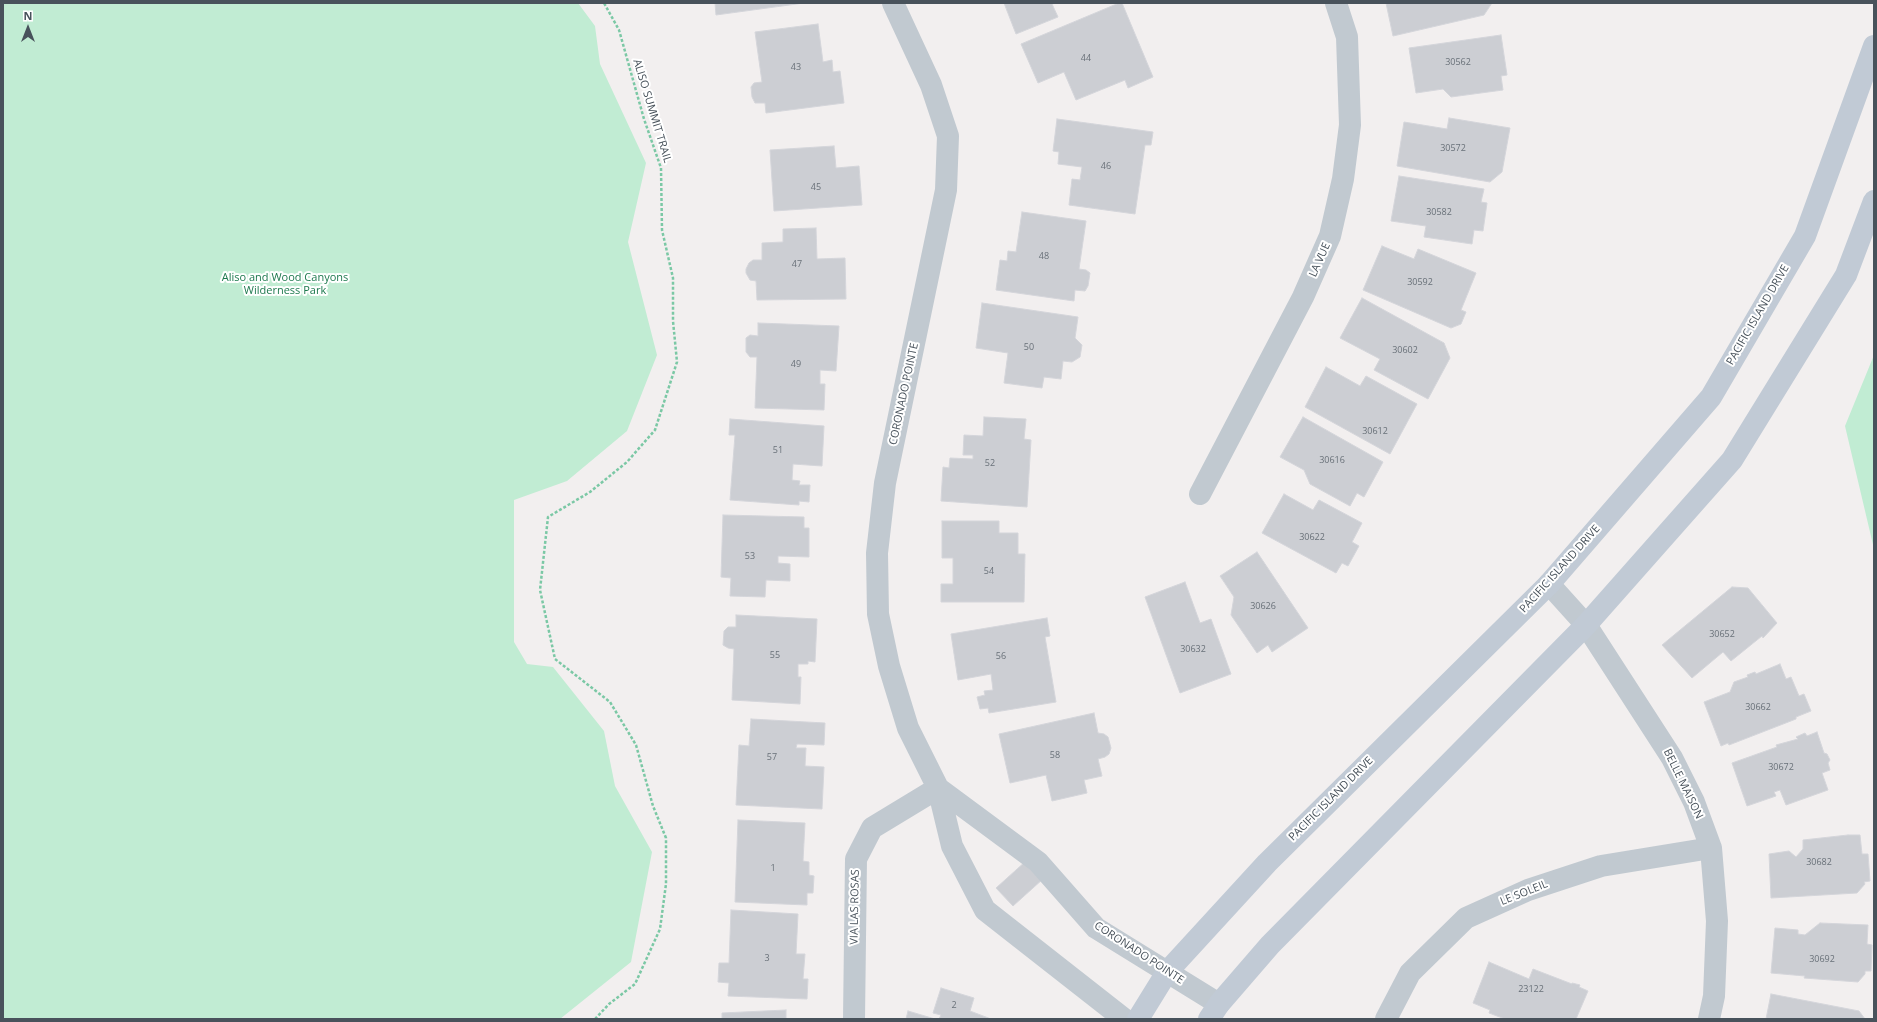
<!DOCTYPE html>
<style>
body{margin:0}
#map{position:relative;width:1877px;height:1022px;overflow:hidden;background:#f2efef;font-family:"Open Sans",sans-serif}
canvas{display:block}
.frame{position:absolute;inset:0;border:4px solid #48525b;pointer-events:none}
.north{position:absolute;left:8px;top:8px;width:40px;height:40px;-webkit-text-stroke:3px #fff;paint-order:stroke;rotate:0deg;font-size:11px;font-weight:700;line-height:16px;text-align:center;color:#48525b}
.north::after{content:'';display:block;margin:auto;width:14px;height:18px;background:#48525b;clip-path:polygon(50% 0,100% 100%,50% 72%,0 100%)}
</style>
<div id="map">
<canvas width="1877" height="1022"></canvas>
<div class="frame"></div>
<div class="north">N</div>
</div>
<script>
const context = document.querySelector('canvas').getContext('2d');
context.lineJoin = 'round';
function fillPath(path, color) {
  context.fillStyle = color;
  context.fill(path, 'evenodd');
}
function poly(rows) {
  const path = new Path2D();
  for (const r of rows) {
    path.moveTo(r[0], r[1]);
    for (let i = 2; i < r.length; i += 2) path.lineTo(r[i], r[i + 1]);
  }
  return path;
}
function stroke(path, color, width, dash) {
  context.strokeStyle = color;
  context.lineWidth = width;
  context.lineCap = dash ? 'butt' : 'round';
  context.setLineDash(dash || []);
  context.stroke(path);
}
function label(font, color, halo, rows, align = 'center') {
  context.font = font + ' "Open Sans",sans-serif';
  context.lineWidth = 4;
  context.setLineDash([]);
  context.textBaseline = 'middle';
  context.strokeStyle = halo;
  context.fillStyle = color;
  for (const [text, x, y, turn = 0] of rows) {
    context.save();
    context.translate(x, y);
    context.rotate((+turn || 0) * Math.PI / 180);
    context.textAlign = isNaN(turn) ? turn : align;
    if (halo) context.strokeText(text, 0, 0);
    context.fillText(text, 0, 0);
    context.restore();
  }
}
const green = poly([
 [3,3,578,3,595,26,600,64,646,163,628,242,657,355,627,431,567,481,514,500,514,642,527,664,553,667,604,731,615,786,652,852,631,962,560,1019,3,1019],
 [1874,355,1874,549,1845,426]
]);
const building = poly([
 [715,3,804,3,716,15,715,3],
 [1004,3,1056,3,1052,4,1058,17,1016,34,1004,3],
 [1119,3,1122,3,1153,77,1128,88,1125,80,1076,100,1064,72,1038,83,1021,44,1119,3],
 [1386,3,1492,3,1484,15,1393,36,1386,3],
 [818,24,823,62,832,60,833,72,840,71,844,103,766,113,765,103,755,103,752,97,751,87,754,83,762,82,755,32,818,24],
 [1501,35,1507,75,1501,76,1503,90,1451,97,1443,89,1416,93,1409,48,1501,35],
 [1449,118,1510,128,1502,172,1490,182,1397,166,1404,122,1447,129,1449,118],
 [1057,119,1153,132,1151,145,1145,145,1135,214,1069,205,1072,179,1080,180,1082,167,1058,164,1059,152,1053,151,1057,119],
 [834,146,836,168,859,166,862,205,774,211,770,150,834,146],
 [1399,176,1484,189,1481,202,1487,203,1483,231,1474,230,1472,244,1424,237,1426,226,1391,221,1399,176],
 [1022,212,1086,221,1079,269,1086,270,1090,273,1088,286,1085,291,1075,290,1074,301,996,290,1000,260,1007,261,1008,251,1016,252,1022,212],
 [816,228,817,259,845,258,846,299,757,300,756,281,750,280,746,273,746,269,749,263,753,260,762,260,762,243,783,242,783,229,816,228],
 [1382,246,1414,259,1418,249,1476,273,1461,310,1466,312,1461,324,1451,328,1363,290,1382,246],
 [1362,298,1444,343,1450,358,1428,399,1374,370,1380,359,1340,338,1362,298],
 [982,303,1078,317,1075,338,1082,345,1080,357,1072,362,1063,361,1061,379,1044,377,1042,388,1004,383,1008,353,976,348,982,303],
 [758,323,839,326,836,371,820,370,820,384,825,384,824,410,755,408,757,357,750,357,746,352,746,338,750,335,758,336,758,323],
 [1326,367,1360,386,1366,376,1417,404,1390,454,1305,407,1326,367],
 [984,417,1026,419,1024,439,1031,440,1027,507,941,501,943,467,949,468,950,458,973,459,973,455,963,455,964,435,983,436,984,417],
 [1303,417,1383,462,1364,497,1357,493,1350,506,1310,484,1304,470,1280,457,1303,417],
 [730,419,824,426,822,466,793,464,792,480,800,481,799,485,810,485,809,502,799,501,799,505,730,500,735,435,729,435,730,419],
 [1284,494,1313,510,1319,500,1362,523,1352,542,1359,546,1348,566,1342,563,1336,573,1262,533,1284,494],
 [723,515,804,517,804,528,809,528,809,557,778,556,778,563,790,564,790,581,766,580,765,597,730,596,731,578,721,577,723,515],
 [942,521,999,521,999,533,1018,533,1018,554,1025,554,1024,602,941,602,941,584,953,584,953,558,942,558,942,521],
 [1257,552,1308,628,1272,652,1268,645,1257,653,1231,615,1234,597,1220,576,1257,552],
 [1185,582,1200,623,1211,619,1231,674,1180,693,1145,597,1185,582],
 [1732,587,1748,588,1777,623,1763,638,1762,636,1731,661,1723,652,1692,678,1662,645,1732,587],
 [736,615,817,619,815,662,808,661,808,664,798,664,798,677,801,677,800,704,732,700,734,649,728,648,723,645,724,631,728,627,736,627,736,615],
 [1047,618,1050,636,1045,637,1056,702,989,713,988,708,980,709,977,697,985,695,984,691,993,690,991,674,958,680,951,634,1047,618],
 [1780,664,1786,679,1791,677,1799,696,1804,694,1811,711,1796,717,1796,719,1729,745,1728,743,1721,746,1704,702,1730,692,1734,682,1748,677,1747,675,1755,672,1756,674,1780,664],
 [1094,713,1098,733,1104,734,1108,737,1111,748,1109,754,1105,757,1098,759,1102,776,1084,780,1087,793,1052,801,1046,775,1010,783,999,734,1094,713],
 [751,719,825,723,824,745,797,744,796,748,806,748,805,766,824,767,822,809,736,805,739,745,749,746,751,719],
 [1817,732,1824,753,1827,754,1830,760,1828,763,1830,770,1822,773,1828,790,1786,805,1780,790,1774,792,1776,796,1747,806,1732,763,1777,747,1776,745,1798,739,1796,737,1805,733,1807,736,1817,732],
 [738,820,805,823,803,861,809,862,809,875,814,876,813,893,807,893,807,905,735,902,738,820],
 [1848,835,1860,835,1862,854,1868,854,1870,881,1864,882,1865,884,1857,893,1771,898,1769,854,1789,851,1796,857,1803,849,1803,840,1848,835],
 [1026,861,1043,879,1013,906,996,888,1026,861],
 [731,910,798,914,796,954,805,954,803,979,808,979,807,999,728,996,729,983,718,982,719,963,729,963,731,910],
 [1820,923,1868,925,1867,944,1872,945,1871,971,1865,971,1865,974,1858,982,1804,978,1805,976,1771,973,1775,928,1798,930,1798,934,1805,935,1820,923],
 [1489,962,1529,979,1533,969,1572,984,1572,983,1580,985,1579,987,1588,991,1576,1019,1505,1019,1489,1013,1490,1010,1473,1003,1489,962],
 [941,988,974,998,970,1011,991,1019,939,1019,941,1015,933,1013,941,988],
 [1771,994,1859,1011,1865,1019,1867,1019,1766,1019,1771,994],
 [786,1010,786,1019,722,1019,722,1013,786,1010],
 [908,1011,935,1019,906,1019,908,1011]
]);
const path = poly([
 [595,1019,609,1004,635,984,660,929,666,884,666,838,653,806,636,745,610,702,555,659,540,590,548,517,590,492,627,462,655,430,677,362,673,321,673,278,662,230,661,168,644,119,619,30,604,3]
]);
const street = poly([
 [893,3,931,85,948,136,946,190,885,483,877,553,878,614,889,666,908,728,938,788,952,846,985,910,1124,1019],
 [1200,494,1303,297,1330,236,1343,179,1350,125,1347,37,1336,3],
 [1549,584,1586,625,1672,758,1694,802,1711,848,1717,921,1714,996,1709,1019],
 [938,788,1038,862,1096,928,1219,1004],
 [854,1019,856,859,872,828,938,788],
 [1386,1019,1410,973,1466,918,1528,890,1601,866,1711,848]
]);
const secondary = poly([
 [1138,1019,1167,972,1267,863,1549,584,1711,397,1805,236,1874,46],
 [1209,1019,1219,1004,1270,945,1586,625,1732,460,1846,275,1874,201]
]);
const numberNames = [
 ["44",1086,58],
 ["30562",1458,62],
 ["43",796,67],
 ["30572",1453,148],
 ["46",1106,166],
 ["45",816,187],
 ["30582",1439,212],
 ["48",1044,256],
 ["47",797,264],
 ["30592",1420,282],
 ["50",1029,347],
 ["30602",1405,350],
 ["49",796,364],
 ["30612",1375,431],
 ["51",778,450],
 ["30616",1332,460],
 ["52",990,463],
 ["30622",1312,537],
 ["53",750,556],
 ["54",989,571],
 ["30626",1263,606],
 ["30652",1722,634],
 ["30632",1193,649],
 ["55",775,655],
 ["56",1001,656],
 ["30662",1758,707],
 ["58",1055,755],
 ["57",772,757],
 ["30672",1781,767],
 ["30682",1819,862],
 ["1",773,868],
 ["3",767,958],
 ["30692",1822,959],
 ["23122",1531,989],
 ["2",954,1005]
];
const streetNames = [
 ["ALISO SUMMIT TRAIL",652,111,73],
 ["LA VUE",1320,260,-66],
 ["PACIFIC ISLAND DRIVE",1758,315,-60],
 ["CORONADO POINTE",904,394,-78],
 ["PACIFIC ISLAND DRIVE",1560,569,-48],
 ["BELLE MAISON",1683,784,64],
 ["PACIFIC ISLAND DRIVE",1331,799,-45],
 ["LE SOLEIL",1524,893,-22],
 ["VIA LAS ROSAS",855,907,-89],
 ["CORONADO POINTE",1139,953,33]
];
const parkNames = [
 ["Aliso and Wood Canyons",285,278],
 ["Wilderness Park",285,291]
];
fillPath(green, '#c1ecd3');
fillPath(building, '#ccced3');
stroke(building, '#d4d5da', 1);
stroke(path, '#7bc8a5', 2.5, [3, 2]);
stroke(street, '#c1c9d0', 22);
stroke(secondary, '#c1cad5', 22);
label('9px', '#697179', null, numberNames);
label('11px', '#48525b', '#fff', streetNames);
label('11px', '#1d794e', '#fff', parkNames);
</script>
